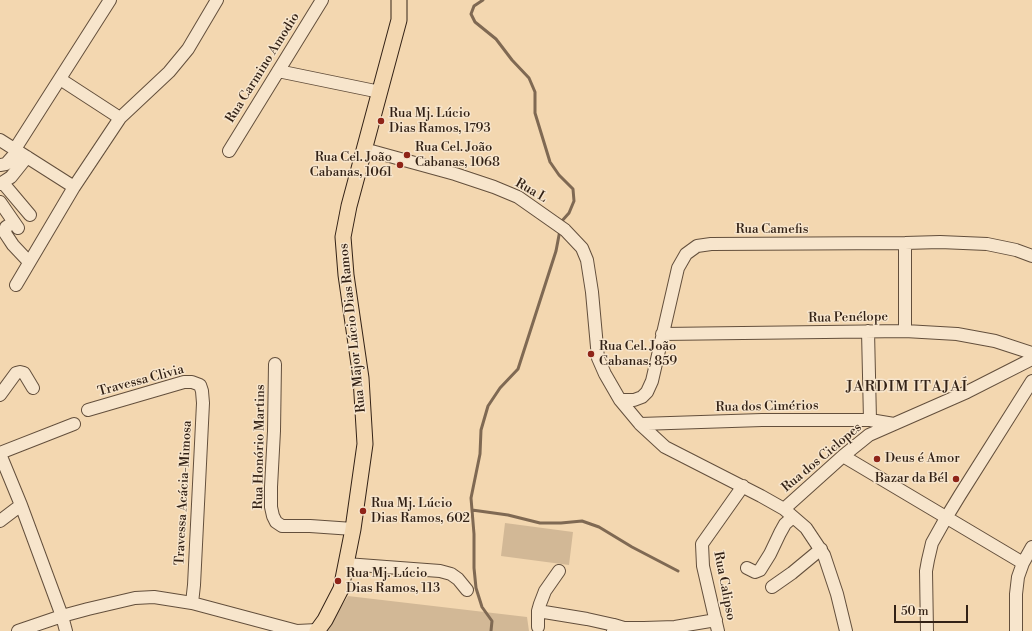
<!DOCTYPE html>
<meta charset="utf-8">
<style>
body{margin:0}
#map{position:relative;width:1032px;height:631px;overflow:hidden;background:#f3d7b0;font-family:"Libre Bodoni",serif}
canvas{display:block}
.scale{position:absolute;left:894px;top:605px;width:74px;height:18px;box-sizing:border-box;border:2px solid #332216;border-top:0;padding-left:5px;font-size:12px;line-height:14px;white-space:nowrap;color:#332216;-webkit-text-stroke:3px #f7e5cc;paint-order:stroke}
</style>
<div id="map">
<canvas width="1032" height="631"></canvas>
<div class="scale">50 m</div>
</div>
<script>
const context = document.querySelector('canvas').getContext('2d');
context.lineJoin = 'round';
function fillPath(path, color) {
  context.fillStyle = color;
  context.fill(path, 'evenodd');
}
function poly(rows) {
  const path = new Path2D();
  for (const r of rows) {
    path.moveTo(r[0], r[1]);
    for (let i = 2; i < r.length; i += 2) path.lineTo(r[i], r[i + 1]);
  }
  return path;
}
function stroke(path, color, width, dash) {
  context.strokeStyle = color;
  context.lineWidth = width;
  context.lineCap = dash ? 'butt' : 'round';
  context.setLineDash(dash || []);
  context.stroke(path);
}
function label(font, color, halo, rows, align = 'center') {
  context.font = font + ' "Libre Bodoni",serif';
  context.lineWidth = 3;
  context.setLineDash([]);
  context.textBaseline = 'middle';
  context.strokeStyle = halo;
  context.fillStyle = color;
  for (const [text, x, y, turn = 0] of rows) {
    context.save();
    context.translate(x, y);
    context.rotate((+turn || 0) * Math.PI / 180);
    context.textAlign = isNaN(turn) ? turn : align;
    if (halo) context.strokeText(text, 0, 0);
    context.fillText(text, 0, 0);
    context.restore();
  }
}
const green = poly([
 [505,523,573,532,569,565,501,556],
 [348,596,527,617,529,631,326,631]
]);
const stream = poly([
 [483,0,474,6,471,14,475,22,496,39,512,60,529,78,535,92,535,113,550,162,559,175,573,189,574,201,569,213,561,222,561,224],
 [472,510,508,515,540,523,561,523,582,521,599,527,632,547,678,571],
 [491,631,492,621,482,607,476,588,474,568,474,534,471,498,480,454,481,430,488,406,500,388,518,369,556,251,560,230]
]);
const minor = poly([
 [278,71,380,92],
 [60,79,120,118],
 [0,140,74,187],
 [364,149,455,174,494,187,518,197,565,230,582,248,587,260,592,292,598,358,605,374,620,400,640,424,665,447,761,496,784,509,806,528,824,555,837,594,846,631],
 [229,151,322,0],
 [0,165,6,164,14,155,15,149,110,0],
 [3,183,30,215],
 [0,184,11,177,27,157],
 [0,202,18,228],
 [14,222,6,227,5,233,13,245,29,262],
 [16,285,74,187,120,118,169,72,188,49,217,0],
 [868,331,870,420],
 [905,331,905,243],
 [662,334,905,331,957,334,995,341,1032,353],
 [275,364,274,431,271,487,271,507,273,516,276,522,282,526,310,526,353,529],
 [0,395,16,373,20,372,24,373,33,388],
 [620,400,634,400,642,397,647,392,652,381,678,268,686,254,697,246,711,244,905,243,940,242,987,244,1016,250,1032,256],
 [88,410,184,382,192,382,200,385,202,391,203,403,194,585,192,603],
 [640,424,762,420,870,420,894,424],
 [0,453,74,424],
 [0,454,21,505,62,616,66,631],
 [843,456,1023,563],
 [784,509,843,456,869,435,967,392,1032,359],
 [0,521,21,505],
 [346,564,440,571,451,574,458,579,467,590],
 [747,568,755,572,760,570,770,554,780,533,785,524,793,517],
 [772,587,792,573,821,549],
 [538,611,587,619,614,625],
 [538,627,538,611,540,604,545,591,559,571],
 [18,631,62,616,88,609,135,598,154,597,192,603,297,631,317,630],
 [613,631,614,625,624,628,644,628,675,627,716,620],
 [718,631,703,566,702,544,743,486],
 [927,631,926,571,928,560,932,543,946,518,960,495,1032,381],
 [1016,631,1016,594,1018,577,1023,563,1032,547]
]);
const major = poly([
 [317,631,325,620,341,589,353,529,365,444,361,378,346,275,343,237,349,206,399,20,399,0]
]);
const markers = [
 [381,121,4,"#8f2418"],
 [407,155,4,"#8f2418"],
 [400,165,4,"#8f2418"],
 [591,354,4,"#8f2418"],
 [877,459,4,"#8f2418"],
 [956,479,4,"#8f2418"],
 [363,511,4,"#8f2418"],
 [338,581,4,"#8f2418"]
];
const streetNames = [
 ["Rua Carmino Amodio",263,68,-58],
 ["Rua L",531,191,30],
 ["Rua Camefis",772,230],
 ["Rua Penélope",848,318,-1],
 ["Rua Major Lúcio Dias Ramos",353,328,-96],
 ["Travessa Clivia",141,381,-15],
 ["Rua dos Cimérios",767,407,-1],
 ["Rua Honório Martins",260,447,-89],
 ["Rua dos Ciclopes",822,458,-40],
 ["Travessa Acácia-Mimosa",184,493,-87],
 ["Rua Calipso",724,586,79]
];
const poiNames = [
 ["Rua Mj. Lúcio",389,114],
 ["Dias Ramos, 1793",389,129],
 ["Rua Cel. João",415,148],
 ["Cabanas, 1068",415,163],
 ["Rua Cel. João",392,158,"right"],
 ["Cabanas, 1061",392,173,"right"],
 ["Rua Cel. João",599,347],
 ["Cabanas, 859",599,362],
 ["Deus é Amor",885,459],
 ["Bazar da Bél",948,479,"right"],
 ["Rua Mj. Lúcio",371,504],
 ["Dias Ramos, 602",371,519],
 ["Rua Mj. Lúcio",346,574],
 ["Dias Ramos, 113",346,589]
];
const quarterNames = [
 ["JARDIM ITAJAÍ",907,387]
];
fillPath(green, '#d2b896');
stroke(stream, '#7f6953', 3);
stroke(minor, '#634f3c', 14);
stroke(major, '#332216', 17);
stroke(minor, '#f7e5cc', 12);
stroke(major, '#f3d7b0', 15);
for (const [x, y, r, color] of markers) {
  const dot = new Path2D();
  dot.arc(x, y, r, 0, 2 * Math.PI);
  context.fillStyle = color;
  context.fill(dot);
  stroke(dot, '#f7e5cc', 1.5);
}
label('13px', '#332216', '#f7e5cc', streetNames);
label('13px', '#332216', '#f7e5cc', poiNames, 'left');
context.letterSpacing = '1px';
label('15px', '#332216', '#f7e5cc', quarterNames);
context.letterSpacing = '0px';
</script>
